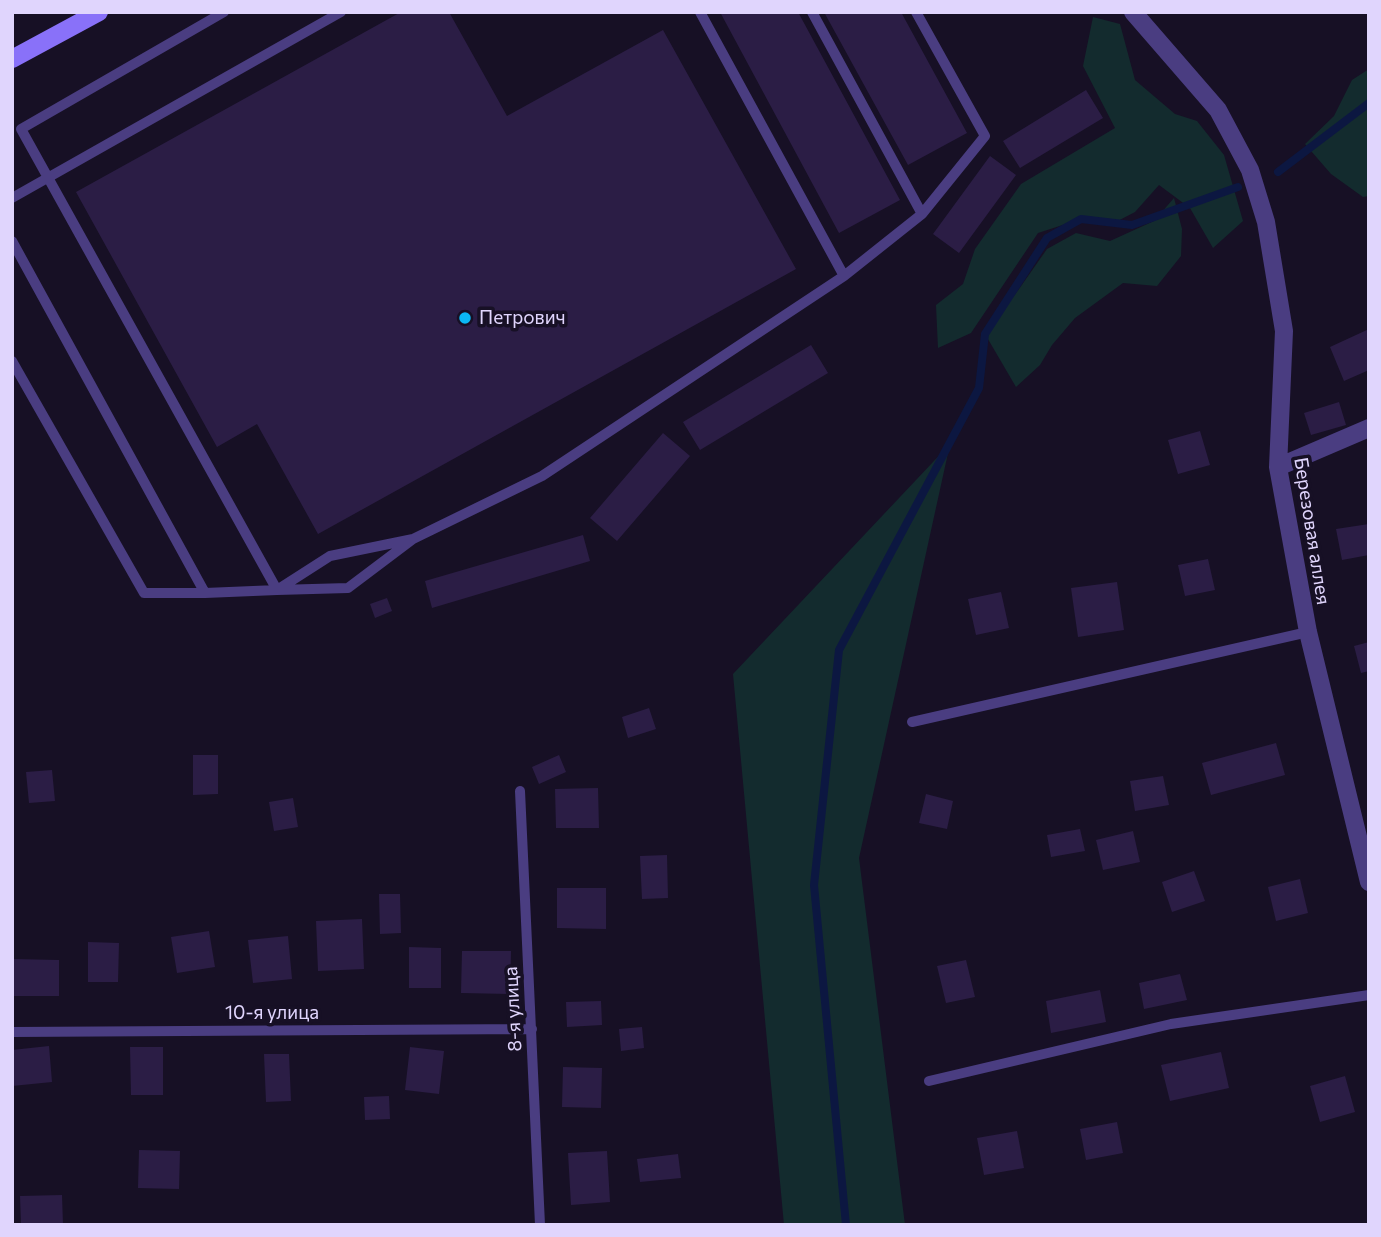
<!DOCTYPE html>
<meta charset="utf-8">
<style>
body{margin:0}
#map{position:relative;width:1381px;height:1237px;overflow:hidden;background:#171025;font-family:Commissioner,sans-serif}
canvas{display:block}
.frame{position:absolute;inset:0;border:14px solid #e0d5fd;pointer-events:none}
</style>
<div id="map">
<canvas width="1381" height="1237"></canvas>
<div class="frame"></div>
</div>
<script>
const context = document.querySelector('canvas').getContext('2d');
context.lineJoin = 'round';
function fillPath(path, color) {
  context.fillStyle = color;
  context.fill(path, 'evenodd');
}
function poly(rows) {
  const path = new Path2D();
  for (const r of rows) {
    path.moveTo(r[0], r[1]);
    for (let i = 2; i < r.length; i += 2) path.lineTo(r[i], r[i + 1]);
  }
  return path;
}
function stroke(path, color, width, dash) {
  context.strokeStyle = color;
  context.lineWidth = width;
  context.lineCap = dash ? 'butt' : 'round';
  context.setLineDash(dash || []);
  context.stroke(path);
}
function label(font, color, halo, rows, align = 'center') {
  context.font = font + ' Commissioner,sans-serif';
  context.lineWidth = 7;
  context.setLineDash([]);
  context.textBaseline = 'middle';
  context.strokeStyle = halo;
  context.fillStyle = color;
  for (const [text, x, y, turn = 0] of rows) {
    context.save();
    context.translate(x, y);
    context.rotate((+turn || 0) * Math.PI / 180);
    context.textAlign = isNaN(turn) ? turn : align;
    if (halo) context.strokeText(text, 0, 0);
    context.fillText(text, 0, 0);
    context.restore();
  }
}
const green = poly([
 [1093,17,1120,24,1135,80,1175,114,1197,121,1224,155,1243,221,1213,248,1190,208,1159,185,1135,212,1108,226,1081,219,1038,233,971,333,938,348,936,305,963,284,975,249,1021,184,1115,128,1083,66],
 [1369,69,1369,196,1363,197,1331,174,1305,144,1334,116,1352,80],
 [1174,198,1182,229,1181,256,1157,286,1123,283,1075,318,1052,345,1040,365,1016,387,985,334,1019,289,1047,249,1076,233,1110,241,1154,221],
 [950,444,859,858,905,1225,784,1225,733,674]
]);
const stream = poly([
 [1278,172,1369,103],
 [846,1225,814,885,839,650,979,388,985,334,1047,238,1081,219,1132,225,1238,187]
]);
const building = poly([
 [401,12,449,12,507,116,663,30,796,269,318,534,257,424,217,447,76,192],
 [720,12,798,12,900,200,839,233],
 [824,12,901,12,967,133,908,165],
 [1086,90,1103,118,1020,168,1003,141],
 [990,156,1016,175,959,253,933,234],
 [1369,329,1369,370,1344,381,1330,347],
 [811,345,828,373,700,450,683,422],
 [1339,402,1346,425,1311,435,1304,413],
 [1200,431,1210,465,1178,474,1168,440],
 [663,433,690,456,617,541,590,518],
 [1369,524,1369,555,1342,560,1336,529],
 [583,535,590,561,432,608,425,581],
 [1208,559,1215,590,1185,596,1178,565],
 [1117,582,1124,630,1078,637,1071,588],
 [1001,592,1009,628,976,635,968,599],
 [387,598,392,611,375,618,370,604],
 [1369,642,1369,671,1361,673,1354,646],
 [649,708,656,729,628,738,622,717],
 [1276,743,1285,775,1211,795,1202,763],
 [193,755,218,755,218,794,193,795],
 [559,755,566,772,539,784,532,767],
 [52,770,55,801,29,803,26,772],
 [1163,776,1169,805,1135,811,1130,781],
 [598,788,599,828,556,828,555,789],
 [926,794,953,801,947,829,919,823],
 [293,798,298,827,274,831,269,802],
 [1080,829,1085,851,1051,857,1047,835],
 [1133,831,1140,862,1103,870,1096,840],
 [667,855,668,898,642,899,640,856],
 [1194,871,1205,901,1172,912,1162,882],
 [1300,879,1308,913,1276,921,1268,887],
 [557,888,606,888,606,929,557,928],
 [379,894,400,894,401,933,380,934],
 [362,919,364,969,318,971,316,921],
 [209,931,215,967,177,973,171,937],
 [288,936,292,979,253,983,248,940],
 [88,942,119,943,118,982,88,982],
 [409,947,441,948,441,988,409,988],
 [462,951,511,951,510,994,461,993],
 [12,959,59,960,59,996,12,996],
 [966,960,975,997,946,1003,937,966],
 [1180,974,1187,1000,1144,1009,1139,983],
 [1100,990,1106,1022,1051,1033,1046,1001],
 [601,1001,602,1025,567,1027,566,1002],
 [642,1027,644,1048,621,1051,619,1029],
 [49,1046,52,1082,12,1086,12,1050],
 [130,1047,163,1047,163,1095,131,1095],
 [410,1047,444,1051,439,1094,405,1090],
 [1221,1052,1229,1088,1170,1101,1161,1065],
 [264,1054,289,1054,291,1101,266,1102],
 [563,1067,602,1068,601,1108,562,1107],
 [1345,1076,1355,1112,1320,1122,1310,1086],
 [389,1096,390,1119,365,1120,364,1097],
 [1117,1122,1123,1153,1086,1160,1080,1129],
 [1017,1131,1024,1168,984,1175,977,1138],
 [139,1150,180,1151,179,1189,138,1188],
 [607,1151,610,1202,571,1205,568,1153],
 [678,1154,681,1178,640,1182,637,1159],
 [62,1195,63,1225,21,1225,20,1196]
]);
const lane = poly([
 [812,12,922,214,844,276],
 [916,12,985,136,922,214],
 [12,198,341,12],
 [12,241,205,593],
 [12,361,144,593,205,593,277,590,21,129,224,12],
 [413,539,542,476,844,276,700,12],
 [413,539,348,588,277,590,330,556,413,539],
 [912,722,1308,632],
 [520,791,540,1225],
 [12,1032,532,1029],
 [929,1081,1171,1024,1369,995]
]);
const street = poly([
 [1133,12,1218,110,1250,170,1266,222,1284,331,1278,467,1308,632,1369,882],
 [1278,467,1369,428]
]);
const secondary = poly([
 [12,59,99,12]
]);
const markers = [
 [465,318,7,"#0bb8f4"]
];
const poiNames = [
 ["Петрович",479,318]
];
const streetNames = [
 ["Березовая аллея",1312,531,81],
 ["8-я улица",513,1009,-93],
 ["10-я улица",272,1013]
];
fillPath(green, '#132b2e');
stroke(stream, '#0c1741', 8);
fillPath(building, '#2b1d45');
stroke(lane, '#4a3d81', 10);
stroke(street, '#4a3d81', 18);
stroke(secondary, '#8971f9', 18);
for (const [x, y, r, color] of markers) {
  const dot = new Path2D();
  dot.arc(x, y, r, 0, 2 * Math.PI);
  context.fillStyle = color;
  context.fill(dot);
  stroke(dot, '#171025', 2.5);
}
label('19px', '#e0d5fd', '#171025', poiNames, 'left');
label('19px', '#e0d5fd', '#171025', streetNames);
</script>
